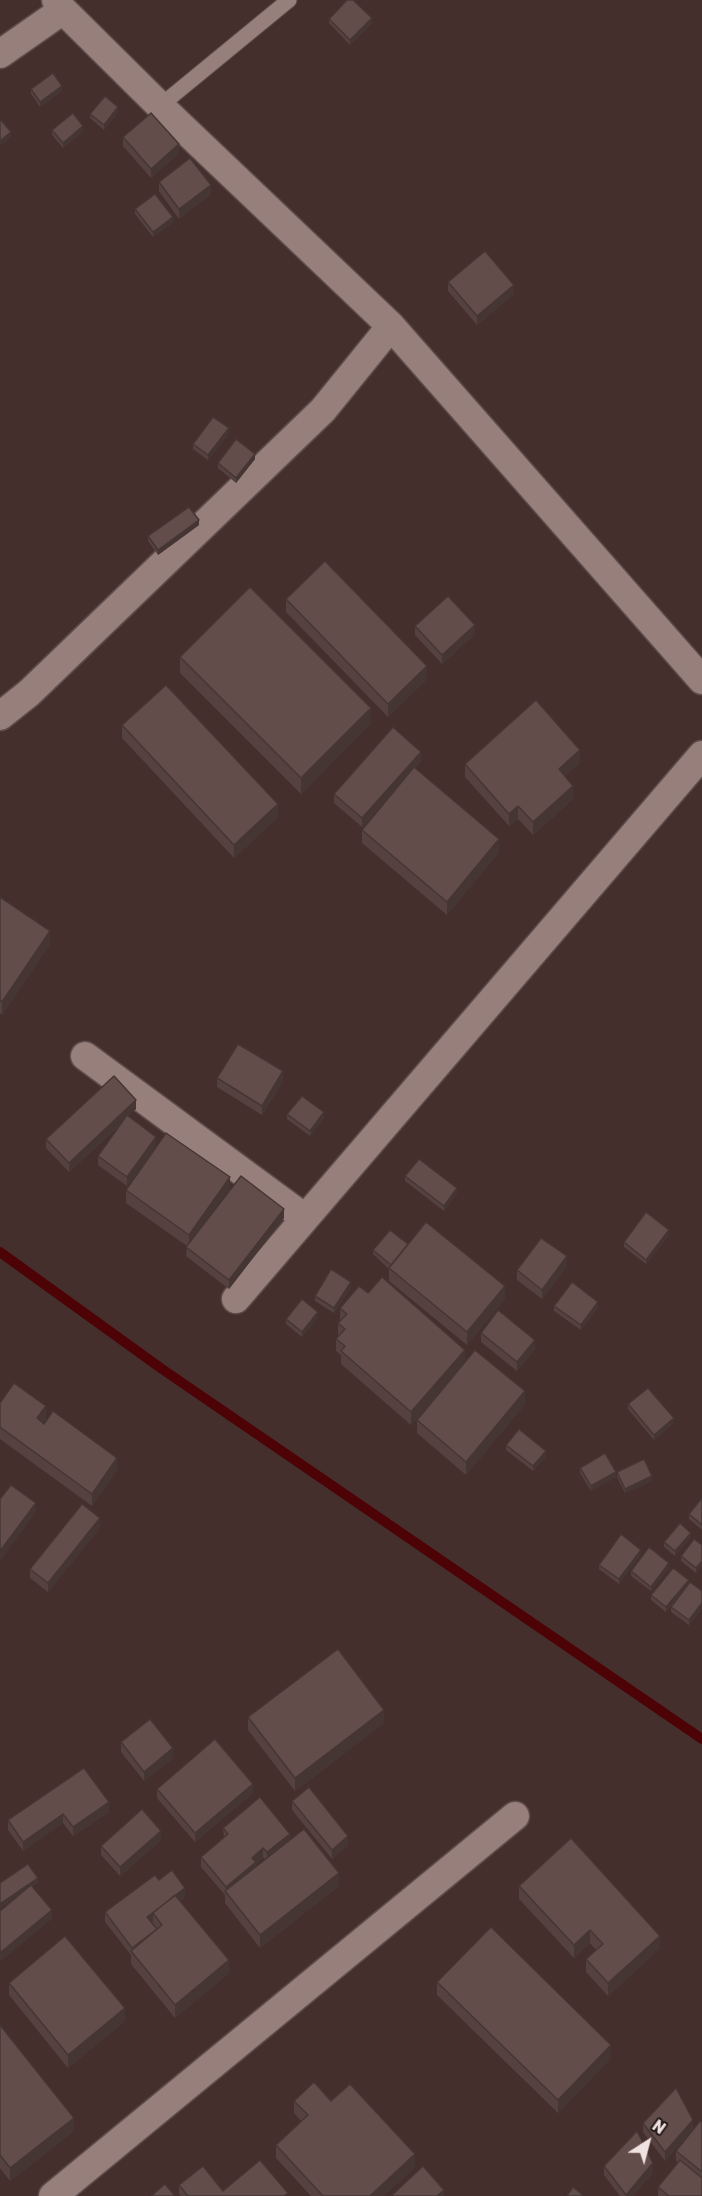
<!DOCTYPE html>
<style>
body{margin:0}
#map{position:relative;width:702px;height:2196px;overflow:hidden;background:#442f2d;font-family:Rubik,sans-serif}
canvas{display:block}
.north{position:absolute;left:618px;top:2112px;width:60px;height:60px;-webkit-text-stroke:4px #231a19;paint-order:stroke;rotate:36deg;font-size:16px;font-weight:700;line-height:24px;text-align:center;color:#f0e2e0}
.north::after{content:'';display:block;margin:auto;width:21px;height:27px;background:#f0e2e0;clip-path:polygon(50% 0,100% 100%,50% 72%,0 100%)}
</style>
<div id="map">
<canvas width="702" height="2196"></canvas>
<div class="north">N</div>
</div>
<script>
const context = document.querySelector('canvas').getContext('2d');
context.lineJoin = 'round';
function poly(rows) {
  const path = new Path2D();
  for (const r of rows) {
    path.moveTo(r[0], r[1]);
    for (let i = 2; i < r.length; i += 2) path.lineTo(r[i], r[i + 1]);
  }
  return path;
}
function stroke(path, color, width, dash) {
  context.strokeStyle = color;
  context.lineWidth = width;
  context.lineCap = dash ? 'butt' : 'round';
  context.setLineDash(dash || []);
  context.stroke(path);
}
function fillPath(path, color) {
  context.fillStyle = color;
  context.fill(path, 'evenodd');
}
const stream = poly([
 [0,1252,162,1369,702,1739]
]);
const service = poly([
 [160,106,289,0]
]);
const minor = poly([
 [56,0,63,10,160,106,391,326,702,680],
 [0,54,63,10],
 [0,716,29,693,323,410,391,326],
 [85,1056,305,1218],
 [236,1299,702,755],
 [53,2196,515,1816]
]);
const wall = poly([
 [329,19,372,23,350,45,329,23],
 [31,89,62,91,40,107,31,94],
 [118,112,104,130,90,118,90,114],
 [52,130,83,131,63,148,52,135],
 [123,137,179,153,151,178,123,146],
 [159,182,211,194,179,219,159,191],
 [135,209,173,222,153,237,135,214],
 [448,282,514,294,477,325,448,291],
 [229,433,208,460,193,449,193,444],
 [255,459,236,483,218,468,218,463],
 [199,525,158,555,148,541,148,536],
 [286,599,427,679,388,717,286,612],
 [415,626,475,634,442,664,415,635],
 [180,657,371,723,301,794,180,673],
 [122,725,278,817,234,858,122,738],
 [421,761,415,768,499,852,447,915,362,843,362,830,389,797,362,827,334,803,334,794],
 [580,763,565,776,573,799,533,835,518,819,509,826,465,777,465,764],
 [0,897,50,944,2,1015,0,1013],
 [217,1078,283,1081,262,1115,217,1087],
 [136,1109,128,1116,156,1146,127,1186,98,1165,98,1156,122,1123,69,1172,46,1148,46,1139],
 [287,1114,324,1117,310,1136,287,1119],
 [405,1176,457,1193,444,1211,405,1181],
 [126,1190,230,1190,284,1218,229,1289,186,1256,187,1246,126,1203],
 [669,1235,646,1264,624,1247,624,1242],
 [408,1245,505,1299,467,1345,389,1281,389,1269,373,1254,373,1250],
 [567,1266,542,1299,517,1280,517,1270],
 [351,1287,334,1313,315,1301,315,1296],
 [368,1293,525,1404,466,1475,417,1433,417,1420,441,1391,411,1425,341,1364,341,1355,336,1351,336,1339,338,1336,338,1323,340,1321,340,1308],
 [554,1306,598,1307,581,1330,554,1311],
 [318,1317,302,1337,286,1324,286,1319],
 [481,1333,535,1349,517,1371,481,1342],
 [0,1403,46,1419,43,1423,117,1470,92,1506,0,1439],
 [628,1404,674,1423,654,1440,628,1409],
 [506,1445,546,1456,533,1471,506,1450],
 [580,1468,616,1477,591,1491,580,1473],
 [617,1472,652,1481,625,1493,617,1477],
 [702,1498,702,1530,689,1519,689,1514],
 [100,1528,48,1592,30,1578,30,1569],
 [691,1537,675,1556,664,1547,664,1542],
 [702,1545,702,1566,696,1573,681,1561,681,1556],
 [641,1554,619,1584,599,1569,599,1565],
 [669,1568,651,1591,631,1576,631,1571],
 [689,1584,702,1591,702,1608,689,1625,671,1612,671,1607,679,1596,666,1612,651,1600,651,1595],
 [248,1717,384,1723,295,1791,248,1730],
 [121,1742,173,1758,144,1781,121,1752],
 [84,1768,109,1812,73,1836,63,1823,23,1851,8,1830,8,1820],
 [157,1789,253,1793,195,1842,157,1798],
 [292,1801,348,1845,332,1859,292,1810],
 [223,1828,290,1840,339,1886,260,1948,225,1903,225,1895,201,1867,201,1857,224,1838],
 [263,1857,265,1859,256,1867,256,1864],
 [161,1840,120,1876,101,1855,101,1846],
 [159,1880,185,1897,180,1901,229,1973,175,2018,131,1964,131,1955,105,1922,105,1912],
 [519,1886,660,1948,608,1996,586,1972,586,1959,596,1950,590,1943,574,1958,519,1899],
 [437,1982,611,2058,558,2113,437,1995],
 [9,1983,125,2021,68,2068,9,1995],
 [0,2025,74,2131,10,2181,0,2168],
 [294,2101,331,2101,415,2167,384,2196,311,2196,276,2158,276,2145,301,2121,294,2113],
 [643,2123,693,2129,665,2161,643,2132],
 [702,2123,702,2196,658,2196,658,2187,678,2162,676,2161,676,2151],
 [604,2166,653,2173,633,2196,620,2196,604,2175],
 [179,2185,223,2191,288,2196,181,2196,179,2194]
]);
const shadedWall = poly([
 [372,18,372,23,350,45,350,40],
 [62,86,62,91,40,107,40,102],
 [118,107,118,112,104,130,104,125],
 [83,126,83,131,63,148,63,143],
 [11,132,11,137,0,146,0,141],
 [179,144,179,153,151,178,151,169],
 [211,185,211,194,179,219,179,209],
 [173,217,173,222,153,237,153,232],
 [514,285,514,294,477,325,477,316],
 [229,428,229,433,208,460,208,455],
 [255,454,255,459,236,483,236,478],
 [199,520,199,525,158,555,158,550],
 [475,625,475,634,442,664,442,655],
 [427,666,427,679,388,717,388,704],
 [371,708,371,723,301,794,301,778],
 [580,750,580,763,559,782,559,769],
 [421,752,421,761,362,827,362,818],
 [573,786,573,799,533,835,533,822],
 [278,804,278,817,234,858,234,845],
 [518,806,518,819,509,826,509,814],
 [499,839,499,852,447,915,447,902],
 [50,931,50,944,2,1015,2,1002],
 [283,1071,283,1081,262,1115,262,1106],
 [136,1100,136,1109,69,1172,69,1163],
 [324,1112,324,1117,310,1136,310,1131],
 [156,1137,156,1146,127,1186,127,1177],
 [230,1177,230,1190,189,1248,189,1235],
 [457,1188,457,1193,444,1211,444,1206],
 [284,1209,284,1218,229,1289,229,1280],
 [669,1230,669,1235,646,1264,646,1260],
 [567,1256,567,1266,542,1299,542,1290],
 [351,1282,351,1287,334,1313,334,1308],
 [505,1286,505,1299,467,1345,467,1332],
 [598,1302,598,1307,581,1330,581,1325],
 [318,1312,318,1317,302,1337,302,1332],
 [535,1340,535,1349,517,1371,517,1362],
 [465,1350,465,1363,411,1425,411,1412],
 [525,1391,525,1404,466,1475,466,1462],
 [46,1406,46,1419,37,1431,37,1418],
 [674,1418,674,1423,654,1440,654,1435],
 [546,1451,546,1456,533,1471,533,1466],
 [117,1458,117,1470,92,1506,92,1494],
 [616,1472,616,1477,591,1491,591,1486],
 [652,1476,652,1481,625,1493,625,1489],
 [36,1503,36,1512,0,1561,0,1551],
 [100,1518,100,1528,48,1592,48,1583],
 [691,1533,691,1537,675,1556,675,1551],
 [641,1550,641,1554,619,1584,619,1579],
 [702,1561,702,1566,696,1573,696,1568],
 [669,1563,669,1568,651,1591,651,1587],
 [689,1580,689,1585,666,1612,666,1607],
 [702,1603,702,1608,689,1625,689,1620],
 [384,1710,384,1723,295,1791,295,1778],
 [173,1748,173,1758,144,1781,144,1772],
 [253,1784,253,1793,195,1842,195,1833],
 [109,1802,109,1812,73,1836,73,1827],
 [63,1814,63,1823,23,1851,23,1842],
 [161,1831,161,1840,120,1876,120,1867],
 [290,1834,290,1843,267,1861,267,1852],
 [348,1836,348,1845,332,1859,332,1850],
 [263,1848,263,1857,256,1864,256,1871,226,1892,226,1887,252,1858],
 [339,1873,339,1886,260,1948,260,1935],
 [38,1878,38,1883,0,1909,0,1904],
 [185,1888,185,1897,157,1918,153,1913,153,1922,147,1926,147,1917],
 [52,1910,52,1919,0,1962,0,1953],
 [590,1930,590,1943,574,1958,574,1945],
 [660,1936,660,1948,608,1996,608,1983],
 [229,1960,229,1973,175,2018,175,2005],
 [125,2008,125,2021,68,2068,68,2055],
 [611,2045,611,2058,558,2113,558,2100],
 [74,2118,74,2131,10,2181,10,2168],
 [693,2120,693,2129,665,2161,665,2152],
 [415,2154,415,2167,384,2196,370,2196],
 [653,2163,653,2173,633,2196,626,2196],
 [444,2190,444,2196,437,2196]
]);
const building = poly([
 [347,0,353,0,372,18,350,40,329,19,347,0],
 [53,73,62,86,40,102,31,89,53,73],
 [105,96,118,107,104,125,90,114,105,96],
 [73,113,83,126,63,143,52,130,73,113],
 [151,113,179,144,151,169,123,137,151,113],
 [0,119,11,132,0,141,0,119],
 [190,158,211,185,179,209,159,182,190,158],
 [155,194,173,217,153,232,135,209,155,194],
 [485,251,514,285,477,316,448,282,485,251],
 [213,417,229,428,208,455,193,444,213,417],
 [236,439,255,454,236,478,218,463,236,439],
 [189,507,199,520,158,550,148,536,189,507],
 [325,561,427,666,388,704,286,599,325,561],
 [250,587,371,708,301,778,180,657,250,587],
 [448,596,475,625,442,655,415,626,448,596],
 [166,685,278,804,234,845,122,725,166,685],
 [536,700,580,750,559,769,573,786,533,822,518,806,509,814,465,764,536,700],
 [393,727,421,752,362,818,334,794,393,727],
 [414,767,499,839,447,902,362,830,414,767],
 [0,897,50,931,2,1002,0,1000,0,897],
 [238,1044,283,1071,262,1106,217,1078,238,1044],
 [114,1076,136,1100,69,1163,46,1139,114,1076],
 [302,1096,324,1112,310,1131,287,1114,302,1096],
 [127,1115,156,1137,127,1177,98,1156,127,1115],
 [166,1133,230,1177,189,1235,126,1190,166,1133],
 [419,1159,457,1188,444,1206,405,1176,419,1159],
 [241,1176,284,1209,229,1280,186,1247,241,1176],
 [646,1212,669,1230,646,1260,624,1242,646,1212],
 [426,1222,505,1286,467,1332,389,1268,426,1222],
 [390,1230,408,1244,391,1265,373,1250,390,1230],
 [541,1238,567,1256,542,1290,517,1270,541,1238],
 [331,1269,351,1282,334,1308,315,1296,331,1269],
 [382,1277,465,1350,411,1412,341,1351,345,1346,336,1339,345,1329,338,1323,347,1314,340,1308,359,1286,368,1293,382,1277],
 [572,1282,598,1302,581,1325,554,1306,572,1282],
 [302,1299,318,1312,302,1332,286,1319,302,1299],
 [498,1310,535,1340,517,1362,481,1333,498,1310],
 [475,1350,525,1391,466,1462,417,1420,475,1350],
 [14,1383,46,1406,37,1418,44,1424,53,1411,117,1458,92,1494,0,1427,0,1403,14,1383],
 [648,1388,674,1418,654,1435,628,1404,648,1388],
 [519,1429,546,1451,533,1466,506,1445,519,1429],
 [605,1453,616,1472,591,1486,580,1468,605,1453],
 [644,1459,652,1476,625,1489,617,1472,644,1459],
 [11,1485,36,1503,0,1551,0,1499,11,1485],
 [702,1498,702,1525,689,1514,702,1498],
 [82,1504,100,1518,48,1583,30,1569,82,1504],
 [680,1523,691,1533,675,1551,664,1542,680,1523],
 [621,1534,641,1550,619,1579,599,1565,621,1534],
 [694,1539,702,1545,702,1561,696,1568,681,1556,694,1539],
 [649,1547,669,1563,651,1587,631,1571,649,1547],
 [673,1568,689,1580,666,1607,651,1595,673,1568],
 [690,1582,702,1591,702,1603,689,1620,671,1607,690,1582],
 [338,1649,384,1710,295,1778,248,1717,338,1649],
 [150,1719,173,1748,144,1772,121,1742,150,1719],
 [215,1739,253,1784,195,1833,157,1789,215,1739],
 [84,1768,109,1802,73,1827,63,1814,23,1842,8,1820,84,1768],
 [309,1787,348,1836,332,1850,292,1801,309,1787],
 [260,1797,290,1834,267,1852,263,1848,252,1858,256,1862,226,1887,201,1857,228,1834,223,1828,260,1797],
 [142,1809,161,1831,120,1867,101,1846,142,1809],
 [304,1829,339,1873,260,1935,225,1891,304,1829],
 [571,1838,660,1936,608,1983,586,1959,603,1944,590,1930,574,1945,519,1886,571,1838],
 [28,1864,38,1878,0,1904,0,1883,28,1864],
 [172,1870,185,1888,147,1917,157,1929,132,1948,105,1912,155,1875,159,1880,172,1870],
 [31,1885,52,1910,0,1953,0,1911,31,1885],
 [175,1895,229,1960,175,2005,131,1951,162,1925,153,1913,175,1895],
 [491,1927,611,2045,558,2100,437,1982,491,1927],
 [65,1936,125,2008,68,2055,9,1983,65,1936],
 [0,2025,74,2118,10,2168,0,2155,0,2025],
 [314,2082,331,2101,350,2084,415,2154,370,2196,323,2196,276,2145,308,2115,294,2101,314,2082],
 [676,2088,693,2120,665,2152,643,2123,676,2088],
 [700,2121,702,2123,702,2172,676,2151,700,2121],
 [637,2131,653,2163,626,2195,604,2166,637,2131],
 [260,2160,288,2193,284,2196,188,2196,179,2185,203,2166,223,2191,260,2160],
 [680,2160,702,2178,702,2196,669,2196,658,2187,680,2160],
 [423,2166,444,2190,437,2196,391,2196,423,2166],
 [165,2184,175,2196,151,2196,165,2184],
 [573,2187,584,2196,567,2196,573,2187]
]);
stroke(stream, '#4d0206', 10);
stroke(service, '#5d4c4a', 17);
stroke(minor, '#5d4c4a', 31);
stroke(service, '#977f7c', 15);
stroke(minor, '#977f7c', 28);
fillPath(wall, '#554240');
fillPath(shadedWall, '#453634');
fillPath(building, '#634d4a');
stroke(building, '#453634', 1.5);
</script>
